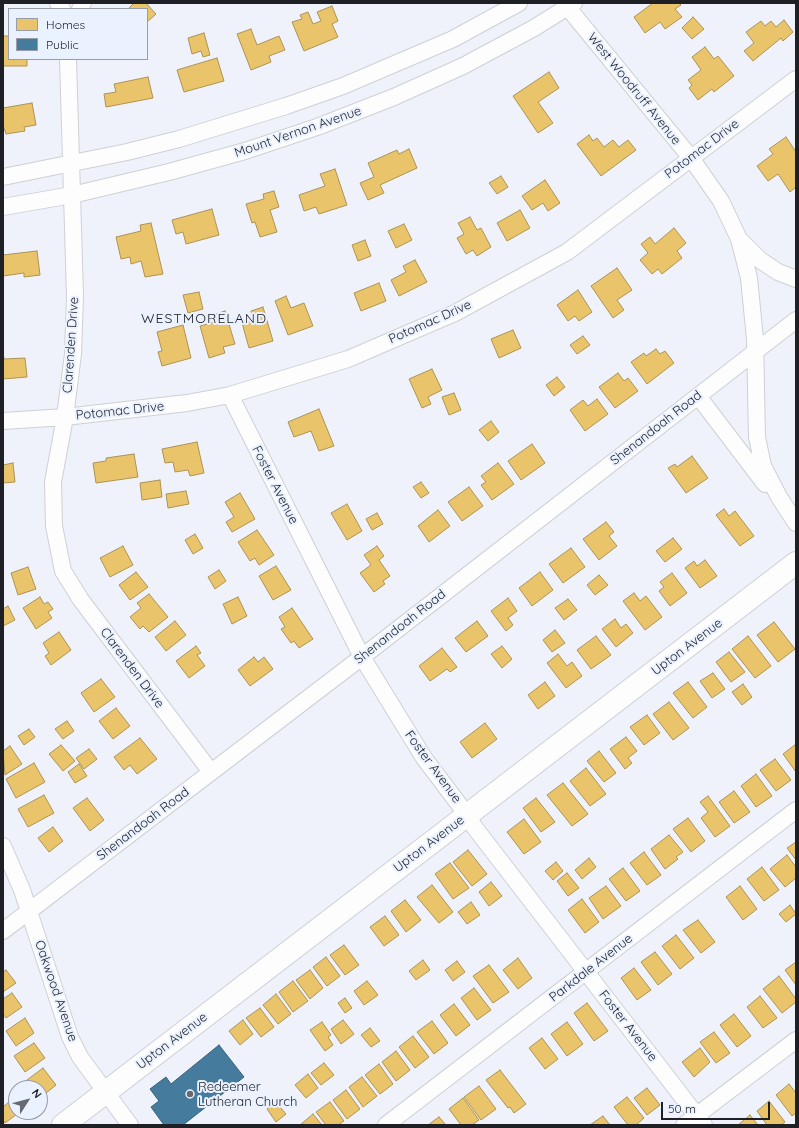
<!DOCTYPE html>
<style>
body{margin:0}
#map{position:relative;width:799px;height:1128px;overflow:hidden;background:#eff2fa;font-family:Quicksand,sans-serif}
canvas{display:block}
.frame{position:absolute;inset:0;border:4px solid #1e2025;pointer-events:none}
.legend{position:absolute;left:8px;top:8px;width:140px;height:52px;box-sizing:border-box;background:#eaf1ff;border:1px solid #989da8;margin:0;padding:5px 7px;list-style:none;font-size:12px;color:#1e2025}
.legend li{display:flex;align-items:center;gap:8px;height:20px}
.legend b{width:20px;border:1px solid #989da8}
.north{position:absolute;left:8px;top:1080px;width:40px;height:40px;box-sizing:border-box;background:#eaf1ff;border:1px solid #989da8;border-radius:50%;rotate:54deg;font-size:11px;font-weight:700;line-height:16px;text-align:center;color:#1e2025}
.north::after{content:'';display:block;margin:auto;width:14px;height:18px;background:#676a70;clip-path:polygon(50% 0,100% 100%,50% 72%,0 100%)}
.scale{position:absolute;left:661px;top:1102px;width:109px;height:18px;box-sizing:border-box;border:2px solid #1e2025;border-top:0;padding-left:5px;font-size:12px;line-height:14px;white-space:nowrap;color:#1e2025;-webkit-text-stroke:3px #eaf1ff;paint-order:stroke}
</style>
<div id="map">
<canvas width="799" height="1128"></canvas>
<div class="frame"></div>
<ul class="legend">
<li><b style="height:11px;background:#e9c46a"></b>Homes</li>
<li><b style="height:11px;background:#457b9d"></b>Public</li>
</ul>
<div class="north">N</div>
<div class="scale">50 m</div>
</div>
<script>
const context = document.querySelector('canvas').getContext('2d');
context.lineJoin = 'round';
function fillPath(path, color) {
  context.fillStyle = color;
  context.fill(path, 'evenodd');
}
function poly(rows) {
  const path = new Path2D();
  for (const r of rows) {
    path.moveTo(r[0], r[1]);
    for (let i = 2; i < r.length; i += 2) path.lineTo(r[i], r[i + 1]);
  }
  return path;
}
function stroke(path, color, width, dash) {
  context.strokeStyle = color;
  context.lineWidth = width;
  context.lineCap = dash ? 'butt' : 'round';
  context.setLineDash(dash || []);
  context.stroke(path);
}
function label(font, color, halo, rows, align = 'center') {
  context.font = font + ' Quicksand,sans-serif';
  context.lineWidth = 4;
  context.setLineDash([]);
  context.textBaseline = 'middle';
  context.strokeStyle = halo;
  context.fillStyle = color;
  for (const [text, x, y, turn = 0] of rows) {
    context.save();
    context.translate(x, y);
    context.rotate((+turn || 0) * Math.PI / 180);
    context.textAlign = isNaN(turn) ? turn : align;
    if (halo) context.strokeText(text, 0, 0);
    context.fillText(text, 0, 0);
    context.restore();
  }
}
const homes = poly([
 [134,3,146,3,156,14,147,22,147,9,128,9,134,3],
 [653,3,679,3,681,5,675,9,682,17,665,29,660,22,645,33,634,17,653,3],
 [332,6,338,21,332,24,338,37,304,51,292,22,302,19,300,15,308,12,313,24,321,21,317,12,332,6],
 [693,17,704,29,692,39,682,28,693,17],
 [784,20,793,32,783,41,781,38,753,61,744,51,754,43,746,32,761,21,765,26,771,21,776,27,784,20],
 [251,29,257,45,279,36,285,50,269,56,271,62,251,70,237,34,251,29],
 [204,33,210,55,203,57,201,51,192,54,188,38,204,33],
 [3,36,9,36,9,59,27,59,27,66,3,66,3,36],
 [705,47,714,59,718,56,734,76,714,92,712,89,698,100,689,88,692,85,688,80,701,70,692,57,705,47],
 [217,58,224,81,184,92,177,70,217,58],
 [549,72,559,88,538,102,553,123,538,133,513,96,549,72],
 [148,77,153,98,106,107,104,94,116,92,114,84,148,77],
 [32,103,36,125,24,127,25,131,6,134,3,125,3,108,32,103],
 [589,135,593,141,597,138,604,147,613,140,619,147,628,140,636,150,601,176,577,144,589,135],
 [786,137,796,152,796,187,790,192,778,174,768,181,757,166,773,154,769,149,786,137],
 [409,149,417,168,380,185,384,193,368,200,360,183,374,177,368,163,397,150,399,154,409,149],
 [335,169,347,205,319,214,316,207,304,211,299,195,325,186,320,174,335,169],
 [501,176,508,187,497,194,489,183,501,176],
 [545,180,560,203,548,211,543,203,532,210,522,196,545,180],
 [274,191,279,207,270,210,277,232,260,237,255,222,252,223,246,204,264,199,263,194,274,191],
 [212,209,219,235,186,244,183,232,176,234,172,220,212,209],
 [520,210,530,228,507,241,497,223,520,210],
 [470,217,477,230,481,228,491,247,477,256,473,250,466,254,457,238,464,234,458,223,470,217],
 [151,223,163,274,145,277,141,261,131,264,130,257,121,259,116,237,141,231,140,225,151,223],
 [404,224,412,240,396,248,388,231,404,224],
 [674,228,686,243,677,251,682,258,662,274,658,269,652,274,640,260,648,253,641,244,650,237,655,244,674,228],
 [365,240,371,256,358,261,352,245,365,240],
 [37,251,40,275,24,277,24,273,3,276,3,255,37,251],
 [415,260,427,282,399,296,391,280,406,272,403,266,415,260],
 [617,268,632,290,617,300,624,310,613,318,591,286,617,268],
 [379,283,386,301,361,311,354,293,379,283],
 [578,290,592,312,579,321,575,316,568,321,557,305,578,290],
 [199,292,203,309,188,313,183,295,199,292],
 [286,296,291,308,304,303,313,326,288,335,275,301,286,296],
 [263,307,273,341,249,348,242,323,253,320,251,311,263,307],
 [225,311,235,344,223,347,225,353,209,358,200,326,218,321,216,314,225,311],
 [183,325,191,358,162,366,158,352,162,351,157,332,183,325],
 [513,330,521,348,499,358,491,339,513,330],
 [583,336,590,345,577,354,570,345,583,336],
 [656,349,660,354,665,351,674,363,647,384,631,362,644,353,646,356,656,349],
 [3,352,4,359,25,358,27,377,3,379,3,352],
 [432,369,442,390,428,397,431,404,422,408,409,379,432,369],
 [618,373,624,381,628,378,638,391,615,408,599,387,618,373],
 [557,377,565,387,554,396,546,385,557,377],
 [454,393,461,410,449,415,442,397,454,393],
 [597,399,608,414,585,431,570,410,583,400,588,406,597,399],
 [319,409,334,446,319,451,311,431,294,437,288,422,319,409],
 [491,421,499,432,488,441,479,430,491,421],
 [197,442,204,473,190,476,188,470,175,472,173,462,165,463,162,449,197,442],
 [532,444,545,463,521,480,508,461,532,444],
 [134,454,138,477,96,483,93,463,106,461,106,458,134,454],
 [692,456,708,478,686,493,668,468,675,464,677,467,692,456],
 [13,463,15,482,3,483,3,465,13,463],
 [498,463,514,484,492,500,481,485,486,482,481,476,498,463],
 [160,480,162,497,142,500,140,483,160,480],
 [421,482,429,493,421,498,413,487,421,482],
 [469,487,483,506,462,521,448,502,469,487],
 [186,491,189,504,168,508,166,494,186,491],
 [240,493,255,519,232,532,226,522,234,517,225,502,240,493],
 [347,504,362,531,347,540,331,513,347,504],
 [724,509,729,516,735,511,754,536,740,546,716,515,724,509],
 [438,510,450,526,429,542,418,526,438,510],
 [377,513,383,524,372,530,366,519,377,513],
 [606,522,614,532,609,536,617,546,599,560,583,539,606,522],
 [257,530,274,555,259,565,255,558,250,561,238,542,257,530],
 [195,534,203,548,193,554,185,540,195,534],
 [673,538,682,549,665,562,656,551,673,538],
 [123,546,133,565,110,577,100,558,123,546],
 [377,546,384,556,379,560,390,576,383,581,385,584,374,592,360,573,371,565,364,555,377,546],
 [571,548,585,567,563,583,549,564,571,548],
 [705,560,717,576,700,588,685,568,694,561,697,566,705,560],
 [276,566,291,590,273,600,259,576,276,566],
 [28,567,36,589,18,595,11,573,28,567],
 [219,570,226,581,215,589,208,577,219,570],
 [136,572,148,587,130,600,119,585,136,572],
 [540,572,553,590,532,606,519,588,540,572],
 [672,573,687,593,670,606,659,591,664,587,660,582,672,573],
 [599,575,608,585,595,595,587,585,599,575],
 [634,593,640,601,646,596,662,617,645,630,623,601,634,593],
 [149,594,168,617,149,632,143,626,140,629,130,617,141,608,137,603,149,594],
 [40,597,44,604,48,602,53,609,48,612,52,618,36,629,23,608,40,597],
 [238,597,247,616,232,624,223,604,238,597],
 [508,598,517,611,508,618,513,625,506,631,491,611,508,598],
 [568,599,577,610,564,620,555,608,568,599],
 [8,606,15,620,3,626,3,609,8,606],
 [292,608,313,639,299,648,294,641,291,643,281,629,285,627,279,617,292,608],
 [615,619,621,628,626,624,633,633,616,647,602,629,615,619],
 [175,621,186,635,166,651,155,637,175,621],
 [477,621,488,636,466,652,455,638,477,621],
 [774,622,795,649,778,662,757,635,774,622],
 [555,630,565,643,552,652,543,640,555,630],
 [59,632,71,650,51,665,45,656,49,653,43,643,59,632],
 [596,636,611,655,591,669,577,650,596,636],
 [748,636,771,666,755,678,732,649,748,636],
 [196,646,201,653,197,655,205,666,189,678,176,661,196,646],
 [502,646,512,659,502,668,491,654,502,646],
 [442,648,457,667,450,672,447,669,430,681,419,666,442,648],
 [729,652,745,672,731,682,716,662,729,652],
 [558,654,567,666,572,662,582,676,566,688,547,663,558,654],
 [254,657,258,662,264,657,273,669,250,686,238,670,254,657],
 [713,673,725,689,712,698,700,681,713,673],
 [101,679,115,697,94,712,81,693,101,679],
 [545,682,555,696,538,709,528,695,545,682],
 [688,682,707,707,693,718,673,693,688,682],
 [743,684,752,697,742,705,732,692,743,684],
 [669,702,689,728,673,740,653,714,669,702],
 [116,708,130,726,113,739,99,721,116,708],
 [647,715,660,733,644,745,630,727,647,715],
 [67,721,74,731,63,739,55,729,67,721],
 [485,723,497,739,472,758,460,742,485,723],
 [29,729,35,737,24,745,18,736,29,729],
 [626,737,637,751,628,758,632,763,625,769,610,749,626,737],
 [140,738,157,759,137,774,130,765,124,770,114,757,140,738],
 [796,744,796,772,783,754,796,744],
 [61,745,75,761,63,771,49,754,61,745],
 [10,746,22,764,5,775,3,751,10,746],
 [89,749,97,759,84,769,76,758,89,749],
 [599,751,616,773,604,782,587,761,599,751],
 [775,759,791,780,776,791,760,770,775,759],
 [34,763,45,782,16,798,6,779,34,763],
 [79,764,87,776,75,783,68,772,79,764],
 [586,768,606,794,590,806,570,781,586,768],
 [756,774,772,796,756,807,741,786,756,774],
 [563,783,588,814,572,826,547,795,563,783],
 [734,791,750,812,734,823,719,802,734,791],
 [44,795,54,813,28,827,18,809,44,795],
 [708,796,730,826,715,837,701,818,708,812,700,802,708,796],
 [87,798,104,820,90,831,73,808,87,798],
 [536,798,555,822,541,832,523,808,536,798],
 [688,818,705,841,691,852,673,829,688,818],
 [524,819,541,842,524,854,507,832,524,819],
 [53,827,63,841,49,852,38,838,53,827],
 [669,835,683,852,676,857,678,859,665,869,651,849,669,835],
 [796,842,796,860,787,848,796,842],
 [468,850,487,874,472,886,453,862,468,850],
 [644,852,661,875,647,885,630,863,644,852],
 [787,855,796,867,796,878,785,887,770,869,787,855],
 [589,858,596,867,582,879,575,870,589,858],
 [556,862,563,871,553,880,545,871,556,862],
 [450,863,469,888,453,899,435,874,450,863],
 [762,867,779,890,764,901,747,879,762,867],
 [623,868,640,891,626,901,609,879,623,868],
 [567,873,579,888,568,896,557,881,567,873],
 [491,882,502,896,489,906,479,892,491,882],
 [432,885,453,912,439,923,417,897,432,885],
 [606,886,621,906,603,919,589,898,606,886],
 [740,886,757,909,743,920,726,897,740,886],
 [582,899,599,922,585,933,568,910,582,899],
 [405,900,421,920,406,932,391,911,405,900],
 [471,902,480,915,467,924,458,912,471,902],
 [790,905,796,914,786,922,779,914,790,905],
 [385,916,399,935,384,946,370,927,385,916],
 [698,920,715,942,701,953,683,930,698,920],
 [676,935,694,958,680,969,662,946,676,935],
 [344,945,359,965,345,975,330,955,344,945],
 [655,952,672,974,658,985,641,962,655,952],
 [326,957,340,976,327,986,313,967,326,957],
 [518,958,532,978,518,989,503,970,518,958],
 [423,960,430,970,416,980,409,971,423,960],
 [457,961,465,972,453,981,445,970,457,961],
 [796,962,796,985,785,970,796,962],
 [489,965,509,992,493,1003,473,976,489,965],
 [634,968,651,990,637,1000,621,978,634,968],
 [6,970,16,983,3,992,3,972,6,970],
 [310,970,323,988,310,999,296,980,310,970],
 [779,976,796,999,796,1002,782,1013,763,989,779,976],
 [293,981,308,1001,293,1012,279,992,293,981],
 [367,981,378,995,364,1005,354,991,367,981],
 [474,988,491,1010,477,1020,461,998,474,988],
 [12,993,22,1007,6,1018,3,1014,3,999,12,993],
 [276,994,291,1014,278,1024,263,1005,276,994],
 [760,996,777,1018,763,1028,747,1007,760,996],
 [345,998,352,1008,345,1013,338,1003,345,998],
 [587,1003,608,1031,594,1041,574,1013,587,1003],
 [454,1004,470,1025,456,1036,440,1015,454,1004],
 [260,1008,274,1027,261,1037,246,1018,260,1008],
 [734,1014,751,1036,737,1047,720,1025,734,1014],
 [25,1018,34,1033,16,1046,6,1031,25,1018],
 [243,1020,253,1034,240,1045,229,1031,243,1020],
 [343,1020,354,1034,341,1044,331,1029,343,1020],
 [432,1021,448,1043,434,1054,417,1032,432,1021],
 [322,1022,331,1035,328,1037,333,1045,325,1051,310,1030,322,1022],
 [567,1022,583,1044,567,1056,551,1034,567,1022],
 [370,1028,380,1041,371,1047,361,1035,370,1028],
 [714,1032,730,1053,716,1063,700,1042,714,1032],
 [413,1036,429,1057,415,1068,399,1047,413,1036],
 [542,1038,558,1059,545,1069,529,1048,542,1038],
 [34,1043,45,1058,25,1072,14,1056,34,1043],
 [700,1048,710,1062,694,1077,682,1062,700,1048],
 [396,1051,410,1070,396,1081,382,1062,396,1051],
 [324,1063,334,1075,321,1085,311,1073,324,1063],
 [379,1064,393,1084,380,1094,365,1075,379,1064],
 [43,1068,56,1085,40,1098,40,1088,20,1088,19,1086,43,1068],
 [500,1070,526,1104,514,1113,510,1107,508,1108,486,1080,500,1070],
 [308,1074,318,1088,306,1098,295,1085,308,1074],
 [362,1077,377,1096,363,1107,349,1087,362,1077],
 [789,1084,796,1093,796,1113,792,1116,776,1095,789,1084],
 [479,1086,496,1109,481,1120,464,1097,479,1086],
 [647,1088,660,1105,647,1115,634,1098,647,1088],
 [346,1090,360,1109,347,1119,333,1100,346,1090],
 [627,1097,644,1118,636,1125,628,1125,614,1107,627,1097],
 [463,1098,479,1120,472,1125,461,1125,449,1109,463,1098],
 [769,1101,785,1122,781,1125,767,1125,757,1111,769,1101],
 [9,1102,17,1114,5,1123,3,1120,3,1107,9,1102],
 [276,1102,286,1114,276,1122,267,1109,276,1102],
 [330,1102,344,1121,338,1125,326,1125,316,1112,330,1102],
 [313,1114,322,1125,300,1125,313,1114],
 [750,1115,758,1125,738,1125,750,1115],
 [603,1116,610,1125,590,1125,603,1116],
 [439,1117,446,1125,428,1125,439,1117]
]);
const public = poly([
 [219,1045,244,1077,183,1125,164,1125,151,1107,159,1101,150,1089,166,1077,171,1084,219,1045]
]);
const street = poly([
 [58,3,62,9],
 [564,3,691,158,721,201,739,239,749,278,755,339,757,437,763,466,779,497,796,523],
 [80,9,83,3],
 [68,59,75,296,73,354,65,417,53,482,54,526,63,571,81,600,211,772],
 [3,177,127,152,179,139,286,106,343,86,453,39,519,3],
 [3,207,72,195,169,172,245,151,317,127,394,97,463,66,534,28,574,3],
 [740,240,760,260,778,272,796,279],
 [230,395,362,657,424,758,467,815,475,828,704,1125],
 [698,396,765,484],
 [3,421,65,417,187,403,230,395,348,359,455,313,567,252,796,79],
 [3,846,22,890,70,1037,80,1057,130,1125],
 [3,931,362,657,796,320],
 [386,1125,796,810],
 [684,1125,796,1040]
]);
const secondary = poly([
 [63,1125,796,563]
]);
const markers = [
 [190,1094,4,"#676a70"]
];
const streetNames = [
 ["West Woodruff Avenue",634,89,51],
 ["Mount Vernon Avenue",298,132,-19],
 ["Potomac Drive",702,149,-37],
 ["Potomac Drive",430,322,-24],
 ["Clarenden Drive",71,345,-86],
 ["Potomac Drive",120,411,-6],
 ["Shenandoah Road",656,428,-38],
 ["Foster Avenue",275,485,63],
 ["Shenandoah Road",400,627,-38],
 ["Upton Avenue",687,647,-37],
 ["Clarenden Drive",132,668,53],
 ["Foster Avenue",433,767,54],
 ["Shenandoah Road",143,824,-37],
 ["Upton Avenue",429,844,-37],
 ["Parkdale Avenue",591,968,-38],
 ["Oakwood Avenue",56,991,71],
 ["Foster Avenue",628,1026,52],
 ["Upton Avenue",172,1041,-37]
];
const poiNames = [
 ["Redeemer",198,1087],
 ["Lutheran Church",198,1102]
];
const neighbourhoodNames = [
 ["WESTMORELAND",204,319]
];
fillPath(homes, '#e9c46a');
stroke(homes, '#ac9355', 1);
fillPath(public, '#457b9d');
stroke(public, '#396079', 1);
stroke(street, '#cdd0d6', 18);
stroke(secondary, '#cdd0d6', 24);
stroke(street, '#fdfdfe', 16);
stroke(secondary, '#fdfdfe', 22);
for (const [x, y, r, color] of markers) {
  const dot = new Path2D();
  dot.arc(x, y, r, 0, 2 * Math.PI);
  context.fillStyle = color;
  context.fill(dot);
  stroke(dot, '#eaf1ff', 1.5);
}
label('13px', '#1e2025', '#eaf1ff', streetNames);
label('13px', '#1e2025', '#eaf1ff', poiNames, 'left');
context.letterSpacing = '1px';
label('14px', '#1e2025', '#eaf1ff', neighbourhoodNames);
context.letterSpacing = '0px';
</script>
